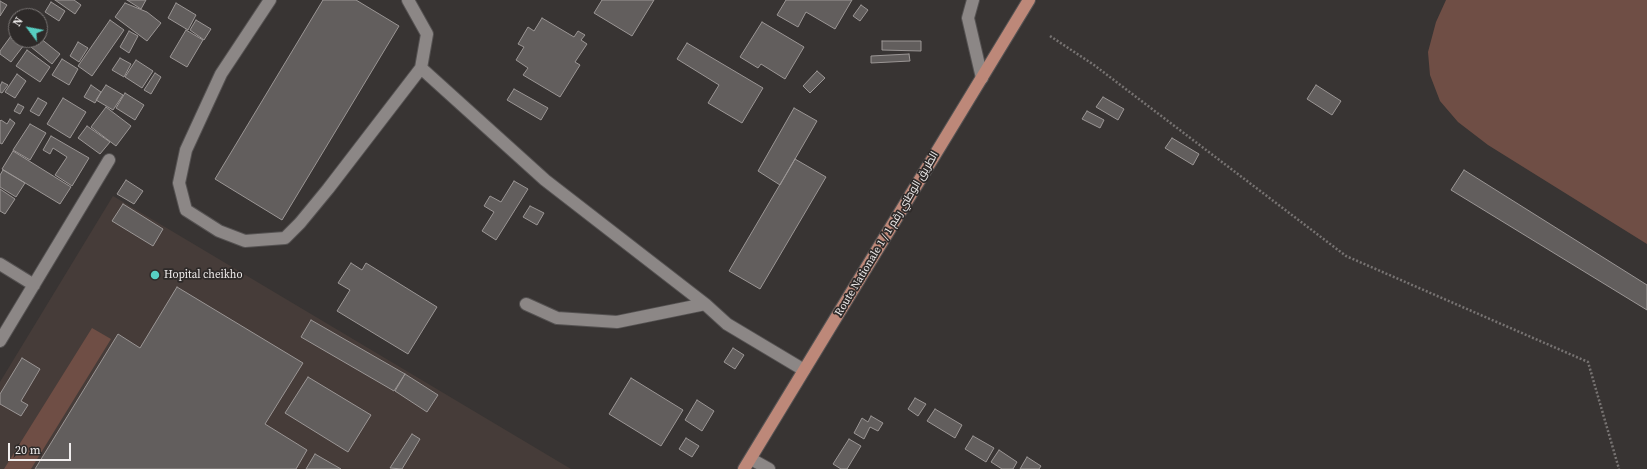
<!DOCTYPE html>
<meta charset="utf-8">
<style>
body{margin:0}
#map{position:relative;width:1647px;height:469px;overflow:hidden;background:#383433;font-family:"Source Serif 4",serif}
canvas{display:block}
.north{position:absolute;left:8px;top:8px;width:40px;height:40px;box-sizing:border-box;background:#2e2a29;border:1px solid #7c7877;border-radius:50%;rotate:302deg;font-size:11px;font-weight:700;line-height:16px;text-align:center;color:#f0eded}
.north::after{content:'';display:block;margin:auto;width:14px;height:18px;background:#57cec2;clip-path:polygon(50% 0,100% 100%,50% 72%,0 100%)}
.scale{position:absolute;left:8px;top:443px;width:63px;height:18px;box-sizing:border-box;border:2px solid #f0eded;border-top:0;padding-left:5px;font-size:12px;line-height:14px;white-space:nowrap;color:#f0eded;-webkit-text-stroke:3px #2e2a29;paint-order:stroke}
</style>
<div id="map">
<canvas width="1647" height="469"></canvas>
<div class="north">N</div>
<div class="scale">20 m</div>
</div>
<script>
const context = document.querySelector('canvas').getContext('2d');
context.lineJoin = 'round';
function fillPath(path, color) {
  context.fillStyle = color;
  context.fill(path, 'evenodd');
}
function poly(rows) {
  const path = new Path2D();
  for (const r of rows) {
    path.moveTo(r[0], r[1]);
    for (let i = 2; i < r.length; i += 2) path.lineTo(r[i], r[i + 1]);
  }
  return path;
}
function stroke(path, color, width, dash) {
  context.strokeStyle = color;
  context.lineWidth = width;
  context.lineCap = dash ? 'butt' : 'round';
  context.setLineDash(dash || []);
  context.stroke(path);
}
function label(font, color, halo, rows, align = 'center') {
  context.font = font + ' "Source Serif 4",Cairo,serif';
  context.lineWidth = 3.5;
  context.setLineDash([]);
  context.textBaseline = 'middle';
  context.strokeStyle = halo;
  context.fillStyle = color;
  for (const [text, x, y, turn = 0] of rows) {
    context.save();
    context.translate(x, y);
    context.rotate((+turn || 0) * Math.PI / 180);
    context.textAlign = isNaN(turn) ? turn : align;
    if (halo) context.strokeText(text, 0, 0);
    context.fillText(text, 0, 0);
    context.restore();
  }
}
const built = poly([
 [113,196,571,469,0,469,0,382]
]);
const green = poly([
 [1446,0,1647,0,1647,244,1488,145,1458,122,1440,101,1430,75,1428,52,1436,22],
 [92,328,111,339,31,469,4,469]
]);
const building = poly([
 [55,0,74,0,81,5,75,14,55,0],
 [127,0,146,0,141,9,127,0],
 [323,0,356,0,399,26,282,220,215,179,323,0],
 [602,0,654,0,632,36,594,13,602,0],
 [786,0,852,0,835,29,806,12,798,27,777,15,786,0],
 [0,1,7,5,0,16,0,1],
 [51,2,65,11,59,21,45,12,51,2],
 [125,3,147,12,161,23,147,41,115,17,125,3],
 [176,3,196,15,188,30,168,18,176,3],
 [861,5,868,10,860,21,853,16,861,5],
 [542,18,574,37,578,31,585,35,581,40,587,44,575,62,580,65,560,97,523,75,528,68,516,60,524,47,518,44,528,27,534,31,542,18],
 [110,20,124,30,92,76,78,66,110,20],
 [196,20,211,29,204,40,190,30,196,20],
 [762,22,804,47,785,79,761,64,758,68,740,57,762,22],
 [186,30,203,40,187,67,170,57,186,30],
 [129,31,138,36,129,53,120,47,129,31],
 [11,36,24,45,11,62,0,54,0,51,11,36],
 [40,38,60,54,52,64,31,47,37,40,40,40,40,38],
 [882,41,921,41,921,51,882,50,882,41],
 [78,42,88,48,79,62,70,56,78,42],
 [687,43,763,88,742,123,708,103,719,85,677,59,687,43],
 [27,50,50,67,40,82,16,66,27,50],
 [909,54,910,61,871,63,871,56,909,54],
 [120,58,131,64,124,77,112,70,120,58],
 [62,59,78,69,69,85,52,75,62,59],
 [136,60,153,71,142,88,125,77,136,60],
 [817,71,825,78,810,93,803,86,817,71],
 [155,73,161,77,151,94,144,90,155,73],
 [17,74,26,81,15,98,5,92,17,74],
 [2,82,8,85,2,93,0,92,0,86,2,82],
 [91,85,101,92,95,103,84,97,91,85],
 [106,85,123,95,113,110,96,100,106,85],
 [1316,85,1341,101,1332,115,1307,99,1316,85],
 [514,89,548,108,541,120,507,100,514,89],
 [125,93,144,105,135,120,116,108,125,93],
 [1103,97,1124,109,1118,120,1096,107,1103,97],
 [38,98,47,103,39,116,30,111,38,98],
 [63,98,86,112,70,138,47,124,63,98],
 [18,104,24,107,20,114,14,111,18,104],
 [106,107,131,126,116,146,91,127,106,107],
 [794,108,817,121,780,185,758,171,794,108],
 [1087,111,1104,120,1100,128,1082,119,1087,111],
 [10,119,15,123,2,144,0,143,0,121,1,120,7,124,10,119],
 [30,124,46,133,30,160,13,150,30,124],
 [87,126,110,142,100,154,78,138,87,126],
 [51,136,89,158,72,186,55,175,67,157,53,148,50,154,43,150,51,136],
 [1172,138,1199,154,1193,165,1165,148,1172,138],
 [13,151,71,187,60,204,2,169,13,151],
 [795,159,826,177,760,289,729,271,795,159],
 [3,170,25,183,16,197,0,187,0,175,3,170],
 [1464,170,1647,285,1647,310,1451,190,1464,170],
 [126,180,143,191,134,204,117,194,126,180],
 [514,181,528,189,496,240,482,231,494,212,484,206,490,196,501,202,514,181],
 [0,189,15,199,5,214,0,211,0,189],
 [123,204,163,229,153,246,112,221,123,204],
 [530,206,544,213,537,225,523,217,530,206],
 [351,263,362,270,366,263,437,307,408,354,337,311,350,290,338,283,351,263],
 [177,287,303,363,265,424,307,450,296,469,35,469,118,334,140,348,177,287],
 [311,320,405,374,394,391,301,337,311,320],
 [733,348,744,355,735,369,724,362,733,348],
 [22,358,40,369,21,401,28,405,21,416,0,404,0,394,22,358],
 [405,374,438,395,427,412,395,391,405,374],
 [308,377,371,415,348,452,285,413,308,377],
 [631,378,683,410,661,446,609,414,631,378],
 [915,398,926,404,918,416,908,409,915,398],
 [697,400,714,411,702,431,685,420,697,400],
 [935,409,962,425,955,438,927,421,935,409],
 [871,416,883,423,878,431,870,427,864,439,854,433,862,418,868,422,871,416],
 [412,434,420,439,402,469,390,468,412,434],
 [973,436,994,448,986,462,965,449,973,436],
 [686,438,699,446,692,457,679,449,686,438],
 [849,439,861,446,847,469,841,469,833,464,849,439],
 [999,450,1017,462,1013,469,1002,469,991,462,999,450],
 [315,454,341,469,306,469,315,454],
 [1027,457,1041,466,1039,469,1020,469,1027,457]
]);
const path = poly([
 [1050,36,1094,65,1346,256,1588,362,1619,469]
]);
const minor = poly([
 [270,0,221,74,186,150,179,183,186,210,219,231,245,241,285,238,300,223,328,189,421,68],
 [408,0,427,34,421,68,545,180,705,304],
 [973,0,968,18,982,78],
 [0,264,34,285],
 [526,304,557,318,617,322,705,304,727,324,804,370],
 [0,341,109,160],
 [751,459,769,469]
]);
const major = poly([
 [744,469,1029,0]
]);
const markers = [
 [155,275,5,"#57cec2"]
];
const streetNames = [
 ["Route Nationale 1 / الطريق الوطني رقم 1",887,234,-59]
];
const poiNames = [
 ["Hopital cheikho",164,275]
];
fillPath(built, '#463c39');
fillPath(green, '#6f4e45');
fillPath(building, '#625e5d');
stroke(building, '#9b9695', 1);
stroke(minor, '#555252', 14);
stroke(major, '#555252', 14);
stroke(path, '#777372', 2.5, [2, 2]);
stroke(minor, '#8c8786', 12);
stroke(major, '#bd8879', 12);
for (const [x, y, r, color] of markers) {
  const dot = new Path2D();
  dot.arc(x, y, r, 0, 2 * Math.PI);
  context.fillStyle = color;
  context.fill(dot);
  stroke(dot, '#2e2a29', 1.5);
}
label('11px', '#f0eded', '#2e2a29', streetNames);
label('11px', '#f0eded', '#2e2a29', poiNames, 'left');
</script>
